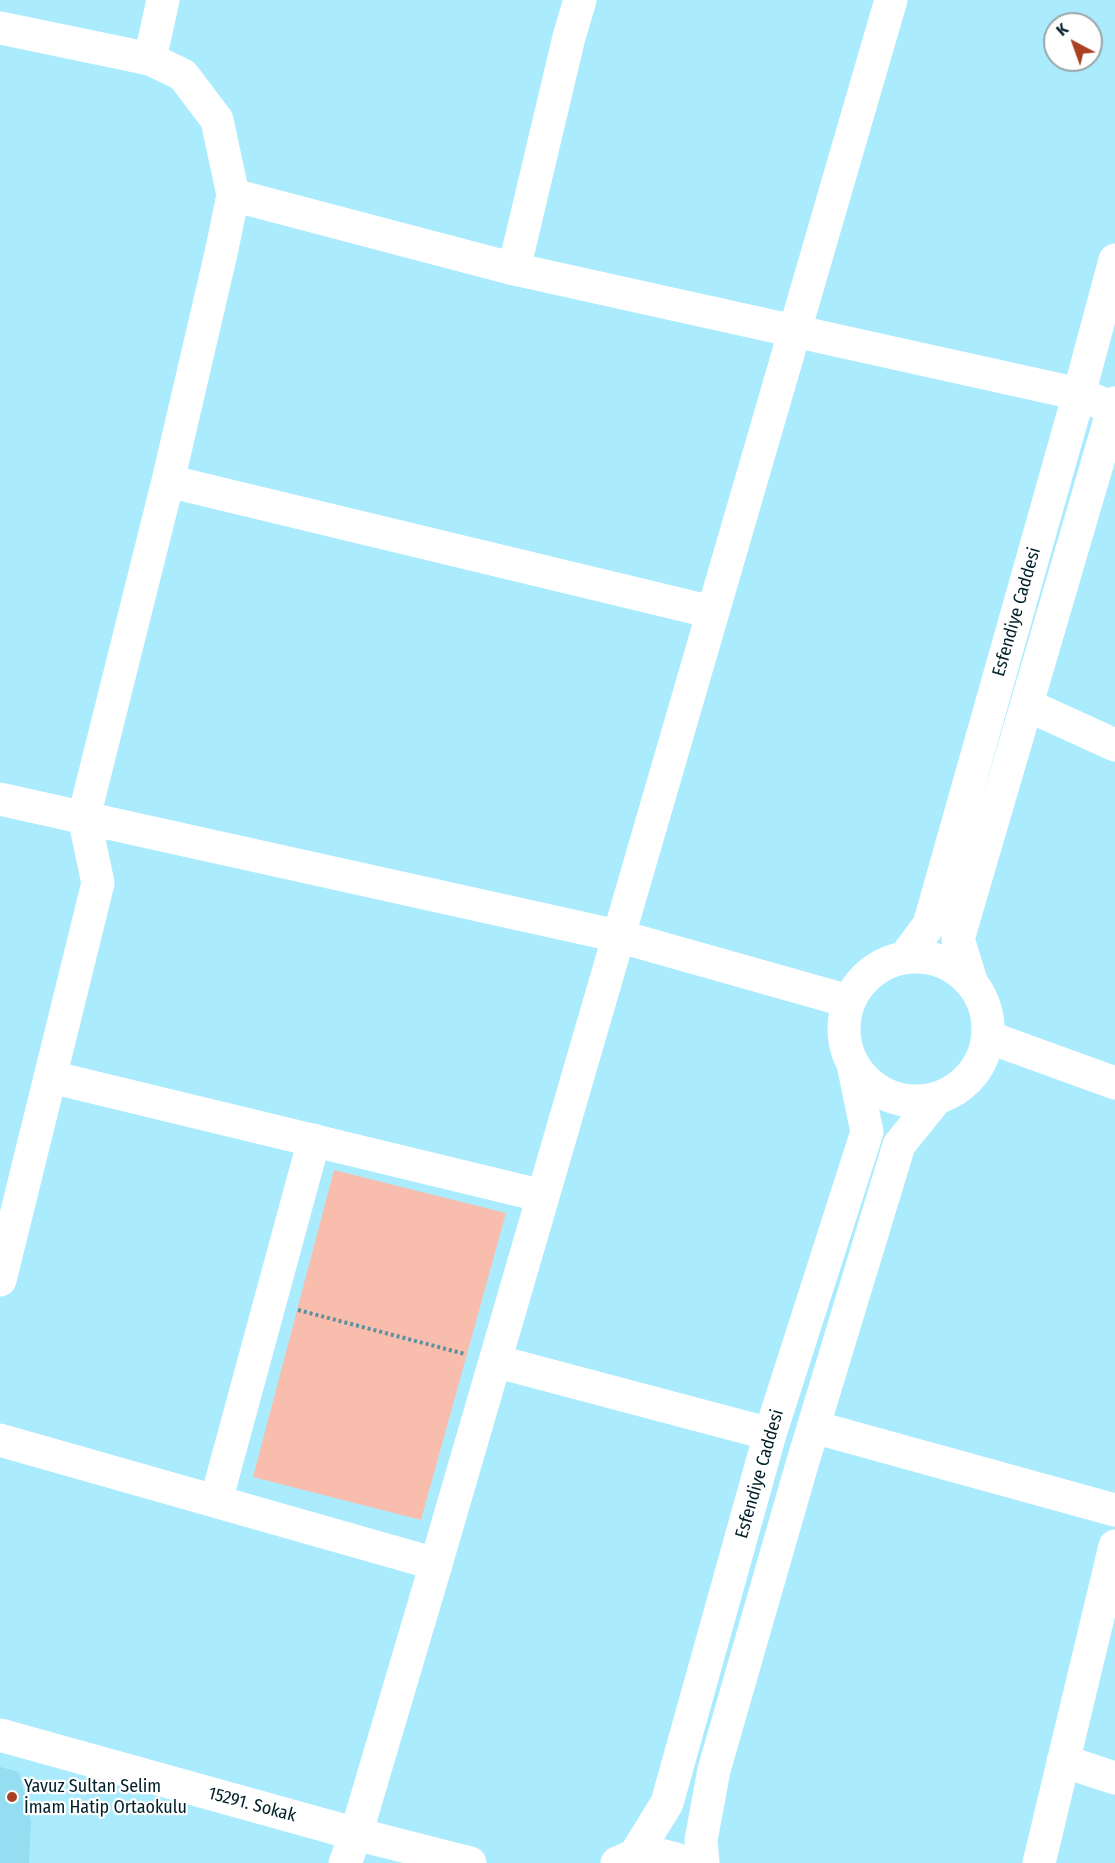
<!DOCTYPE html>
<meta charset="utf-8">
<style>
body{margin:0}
#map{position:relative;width:1115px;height:1863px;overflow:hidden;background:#aaecfe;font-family:"Fira Sans Condensed",sans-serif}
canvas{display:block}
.north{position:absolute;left:1043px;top:12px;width:60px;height:60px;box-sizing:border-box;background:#fff;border:2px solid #99a6a9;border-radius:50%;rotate:319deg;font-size:16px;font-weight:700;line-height:24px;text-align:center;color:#002029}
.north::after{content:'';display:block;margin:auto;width:21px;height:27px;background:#a94024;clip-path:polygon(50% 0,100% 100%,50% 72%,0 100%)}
</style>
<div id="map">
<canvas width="1115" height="1863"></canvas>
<div class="north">K</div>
</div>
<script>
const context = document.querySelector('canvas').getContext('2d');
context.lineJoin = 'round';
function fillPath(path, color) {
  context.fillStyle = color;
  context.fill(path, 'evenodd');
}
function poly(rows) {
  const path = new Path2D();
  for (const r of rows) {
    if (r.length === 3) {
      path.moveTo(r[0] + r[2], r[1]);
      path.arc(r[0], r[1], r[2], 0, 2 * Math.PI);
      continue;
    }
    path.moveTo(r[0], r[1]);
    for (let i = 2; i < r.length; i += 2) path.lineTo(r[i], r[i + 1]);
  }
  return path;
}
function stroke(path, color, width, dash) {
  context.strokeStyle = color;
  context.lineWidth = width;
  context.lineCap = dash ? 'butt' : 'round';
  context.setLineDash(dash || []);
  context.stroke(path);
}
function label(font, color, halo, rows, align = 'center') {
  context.font = font + ' "Fira Sans Condensed",sans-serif';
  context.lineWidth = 4.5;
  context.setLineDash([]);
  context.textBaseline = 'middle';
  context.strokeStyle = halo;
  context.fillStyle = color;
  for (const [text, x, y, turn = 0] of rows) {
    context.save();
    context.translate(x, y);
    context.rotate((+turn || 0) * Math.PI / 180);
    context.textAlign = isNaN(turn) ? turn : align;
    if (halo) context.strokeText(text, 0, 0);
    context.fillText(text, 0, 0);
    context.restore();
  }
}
const built = poly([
 [0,1767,19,1772,31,1821,29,1863,0,1863]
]);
const green = poly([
 [334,1170,506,1213,421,1520,253,1477]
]);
const path = poly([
 [298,1310,465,1354]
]);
const minor = poly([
 [0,28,150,59,183,75,217,120,233,195,222,249,168,481,84,817,98,883,0,1280],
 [150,59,163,0],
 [233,195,514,269,1079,394,1115,409],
 [514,269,569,37,580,0],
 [168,481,712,612],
 [1027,705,1115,745],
 [0,799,618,936,848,1001],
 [916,1029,72],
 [905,957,929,925,1079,394,1115,260],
 [971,981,958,939,1115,403],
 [988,1037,1115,1083],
 [51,1077,543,1196],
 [495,1361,770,1434],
 [814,1427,1115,1510],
 [0,1440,436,1564],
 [216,1501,314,1140],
 [0,1735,356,1834,470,1863],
 [1063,1761,1115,1778],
 [635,1855,656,1854,676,1859,681,1863],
 [345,1863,356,1834,436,1564,891,0],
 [617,1863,635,1855,667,1803,770,1434,867,1132,854,1069],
 [703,1863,701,1840,714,1770,803,1461,899,1145,936,1099],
 [1039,1863,1115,1546]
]);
const markers = [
 [12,1797,6,"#a94024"]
];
const streetNames = [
 ["Esfendiye Caddesi",1017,612,-74],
 ["Esfendiye Caddesi",760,1474,-74],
 ["15291. Sokak",252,1805,15]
];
const poiNames = [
 ["Yavuz Sultan Selim",24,1787],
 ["İmam Hatip Ortaokulu",24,1808]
];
fillPath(built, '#95ddf1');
fillPath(green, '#f9bdad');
stroke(path, '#5e919f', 4, [3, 3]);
stroke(minor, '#fff', 33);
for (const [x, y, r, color] of markers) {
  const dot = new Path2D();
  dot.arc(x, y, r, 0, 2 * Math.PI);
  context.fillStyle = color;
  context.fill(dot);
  stroke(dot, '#fff', 2);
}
label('18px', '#002029', '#fff', streetNames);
label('18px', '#002029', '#fff', poiNames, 'left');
</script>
